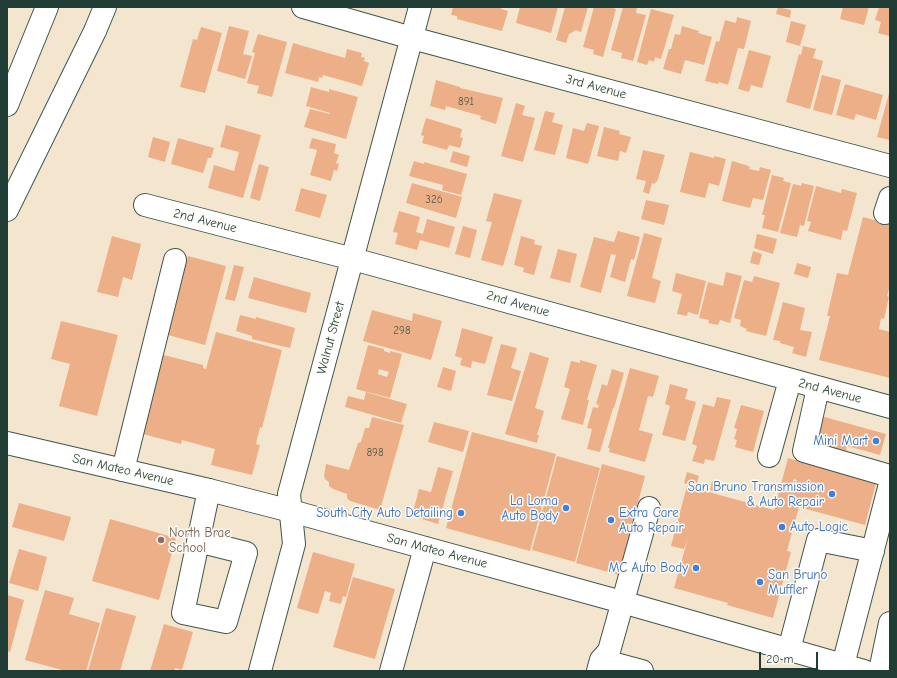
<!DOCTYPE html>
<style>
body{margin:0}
#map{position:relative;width:897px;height:678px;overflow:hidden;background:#f4e6ce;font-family:"Comic Neue",sans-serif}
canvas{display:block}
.frame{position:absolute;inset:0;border:8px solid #1f3d34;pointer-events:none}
.scale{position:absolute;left:759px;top:652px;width:59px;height:18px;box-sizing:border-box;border:2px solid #1f3d34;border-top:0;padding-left:5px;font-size:12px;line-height:14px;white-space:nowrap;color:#1f3d34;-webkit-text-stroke:3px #fdfcf7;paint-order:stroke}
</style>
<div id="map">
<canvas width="897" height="678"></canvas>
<div class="frame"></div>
<div class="scale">20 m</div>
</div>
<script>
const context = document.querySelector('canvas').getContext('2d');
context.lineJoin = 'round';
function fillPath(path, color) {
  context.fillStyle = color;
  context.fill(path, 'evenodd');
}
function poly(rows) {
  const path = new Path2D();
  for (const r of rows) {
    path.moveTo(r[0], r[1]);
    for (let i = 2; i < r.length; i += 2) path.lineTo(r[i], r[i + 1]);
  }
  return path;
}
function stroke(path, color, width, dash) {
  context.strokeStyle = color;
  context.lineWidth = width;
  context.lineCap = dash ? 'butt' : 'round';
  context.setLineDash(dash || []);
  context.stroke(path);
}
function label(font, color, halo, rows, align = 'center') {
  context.font = font + ' "Comic Neue",sans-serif';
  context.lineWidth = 3;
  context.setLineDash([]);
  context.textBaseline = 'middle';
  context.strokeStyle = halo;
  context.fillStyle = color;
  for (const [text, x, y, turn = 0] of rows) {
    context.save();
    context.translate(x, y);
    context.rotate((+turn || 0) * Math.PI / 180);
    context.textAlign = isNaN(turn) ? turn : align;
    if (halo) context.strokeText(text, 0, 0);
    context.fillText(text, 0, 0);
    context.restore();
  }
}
const building = poly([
 [453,7,502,7,501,9,508,11,502,31,457,19,457,16,451,15],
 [520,7,558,7,551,33,516,23],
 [565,7,588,7,581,32,576,30,569,34,566,43,556,40],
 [594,7,609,7,616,9,603,57,593,54,594,50,583,47],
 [623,7,637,7,636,13,646,15,633,61,621,58,622,53,611,50],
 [778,7,791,10,790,18,776,14],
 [843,7,869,7,864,25,840,19],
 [879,7,890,7,889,36,878,33,881,22,875,20],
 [651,9,674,15,661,59,655,57,654,62,649,60,647,65,637,62],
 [737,17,751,21,744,49,738,48,728,85,719,82,718,84,705,81,716,41,719,42,725,20,736,23],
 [791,21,806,25,800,46,786,42],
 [229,26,249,31,243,54,252,56,245,79,217,71],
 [682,26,699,31,698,33,712,37,704,65,685,60,681,74,663,69,669,49,671,49,675,34,680,35],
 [201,27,222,33,205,93,180,87,193,39,197,40],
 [258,34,287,42,272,97,257,93,259,86,247,83,255,53,252,52],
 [293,43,345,58,347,49,362,53,361,57,365,58,364,61,369,63,362,86,323,75,322,78,319,77,318,82,285,73],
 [803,46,816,49,813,58,823,61,810,109,786,102,799,54,801,55],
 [749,50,771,56,762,88,751,85,749,92,738,89],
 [822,75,841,80,832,115,813,110],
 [436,80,460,87,460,88,503,98,496,124,480,119,481,116,446,106,445,110,430,106],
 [845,84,883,95,876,120,856,114,854,120,836,115],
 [311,87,329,92,329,89,358,97,346,139,304,127,310,109,330,114,330,113,306,106],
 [890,90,890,140,877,137],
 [516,103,525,106,522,115,535,118,523,162,501,156],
 [545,111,555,113,552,122,563,125,555,155,534,150],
 [426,118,462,129,460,137,463,138,460,148,449,145,447,150,422,143,424,136,421,135],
 [587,123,599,126,588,164,566,158,573,128,584,131],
 [226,125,261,135,243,198,208,188,214,165,234,171,239,152,220,147],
 [604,127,620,131,619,134,631,137,626,153,620,151,618,161,597,156],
 [153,137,170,142,165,162,148,157],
 [178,138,214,148,211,158,208,158,203,173,171,164],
 [312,138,336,144,334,153,339,155,336,163,339,164,337,171,334,170,331,181,310,175,317,150,309,148],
 [643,150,665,155,657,182,656,181,655,184,652,183,649,194,643,192,646,181,636,179],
 [453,151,470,156,467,167,450,162],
 [690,152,714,158,714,156,726,159,719,186,709,183,705,198,680,192],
 [414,161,424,164,424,162,467,174,461,195,442,190,443,185,409,176],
 [732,161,746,165,750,167,749,169,759,171,760,167,771,170,763,200,753,198,750,208,722,201],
 [259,164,269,167,260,201,250,198],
 [772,175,784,178,783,181,791,183,778,232,762,228,765,215,762,215],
 [412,183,462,197,456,218,406,203],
 [802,183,814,186,804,226,800,225,797,237,780,233,793,184,801,186],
 [816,186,841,193,842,189,857,193,847,231,843,230,841,240,808,231,811,222,807,221],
 [301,188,327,195,320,218,295,211],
 [494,193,522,200,503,266,481,260,492,222,486,221],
 [646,200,669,205,664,225,641,219],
 [399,211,420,217,416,232,423,234,427,219,455,227,449,248,420,240,417,250,395,244,398,233,393,232],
 [863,217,890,224,890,286,887,296,889,297,884,319,881,318,879,329,890,332,890,378,819,360,830,316,827,316,837,273,848,275],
 [463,226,477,230,470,258,455,254],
 [618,231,640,237,634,260,631,259,625,282,610,277,616,255,611,254,601,293,580,287,594,237,614,242],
 [644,233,662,238,652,278,661,281,655,303,627,296],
 [757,234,777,239,773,254,754,248],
 [112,236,141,244,132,280,123,277,118,297,97,292],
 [521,236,535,240,534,244,542,246,534,275,523,272,524,268,514,265],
 [558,249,577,254,570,283,550,278],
 [753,251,762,254,759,265,750,263],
 [188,256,226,266,205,345,168,335],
 [797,263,811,267,808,278,794,274],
 [234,265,244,267,235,301,225,299],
 [726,272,742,276,730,323,720,320,718,325,708,323,709,320,699,318,708,282,723,286],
 [676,273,706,281,698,315,688,312,687,316,677,314,682,294,672,291],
 [754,276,780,283,766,336,746,331,747,329,740,326,741,320,734,318,744,280,752,282],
 [254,277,311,293,306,313,248,298],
 [783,302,805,308,800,330,812,332,806,357,792,353,794,347,780,343,780,341,773,340],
 [372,310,412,321,413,313,442,321,431,360,363,341],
 [240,315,256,319,256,317,295,328,290,348,252,339,252,336,236,331],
 [61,321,118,335,97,416,59,406,70,364,51,359],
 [462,328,493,337,485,364,472,361,471,368,460,365,462,358,455,356],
 [216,332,282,350,262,428,260,427,256,444,260,445,252,475,211,465,215,449,182,440,181,444,139,433,160,354,203,365,203,368,206,369],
 [501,344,517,348,511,368,521,371,512,401,487,395],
 [368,345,384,349,384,351,390,353,390,351,402,354,390,398,356,389],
 [379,369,389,372,387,377,378,374],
 [530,352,549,358,535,408,544,411,537,435,539,435,537,443,505,434],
 [580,360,597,365,587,400,589,400,583,425,561,419,570,389,564,387,571,361,580,363],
 [443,367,456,371,451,391,437,387],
 [630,368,659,376,653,397,648,396,639,430,653,434,645,462,609,452,610,448,608,448],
 [612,369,624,373,614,408,613,408,600,452,587,449,592,429,587,428,593,407,598,408,599,405,596,404,602,384,607,386],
 [670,384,688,389,685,399,696,402,685,441,662,435,670,406,665,404],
 [366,392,407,404,401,423,345,407,348,396,364,400],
 [717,397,731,400,714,461,705,459,704,464,692,461,697,446,692,444,703,404,714,407],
 [741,405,764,411,753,452,735,447,737,440,734,439,737,429,734,428],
 [821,416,886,434,880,455,847,446,846,451,815,442],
 [372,417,404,425,380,510,350,501,347,498,347,494,333,489,329,486,329,482,325,479,324,476,326,464,349,470,358,443,361,442,365,428,369,428],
 [434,422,469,431,463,452,428,442],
 [472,432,556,454,530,551,446,528],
 [557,456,600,468,575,562,532,550],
 [788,458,876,483,865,525,799,507,787,551,791,552,773,618,727,605,728,603,674,588,688,538,684,549,671,546,687,486,774,510],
 [602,464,645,476,619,575,576,563],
 [438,467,453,471,438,524,412,516,419,489,431,492],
 [687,472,699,476,696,487,684,483],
 [712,481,720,484,717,493,710,490],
 [19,503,71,517,64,541,12,527],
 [110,519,176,538,159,600,92,581],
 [19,549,47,557,38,591,9,583],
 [313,552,355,564,346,597,343,596,341,604,329,601,331,593,325,591,318,614,297,608],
 [353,577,395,589,375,659,333,647],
 [45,590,74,598,69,614,100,623,86,671,66,671,25,660],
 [7,595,24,600,10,652,7,651],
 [106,608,136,616,120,671,88,671],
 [164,624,193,632,182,670,175,668,174,671,150,671]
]);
const minor = poly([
 [303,7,412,38,890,166],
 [145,205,353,259,890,407],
 [885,213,890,198],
 [818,388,804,451,890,476],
 [769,456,790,380],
 [123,470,175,260],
 [198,541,246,553,226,622,183,613,209,490],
 [789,650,818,540,873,551],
 [601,660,642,671],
 [260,671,294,544,289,494,420,7],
 [391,671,425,548],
 [598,671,601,660,609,651,649,508]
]);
const major = poly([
 [7,443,209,490,291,511,622,602,864,671],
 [843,671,843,665,890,484],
 [880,671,890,623]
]);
const highway = poly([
 [7,105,47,7],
 [7,210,95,31,105,7]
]);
const markers = [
 [876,441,4,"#3f7fe0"],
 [832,494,4,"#3f7fe0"],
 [566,508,4,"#3f7fe0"],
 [461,513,4,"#3f7fe0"],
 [611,520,4,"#3f7fe0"],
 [782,527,4,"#3f7fe0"],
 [161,540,4,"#8d6e63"],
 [696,568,4,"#3f7fe0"],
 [760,582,4,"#3f7fe0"]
];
const numberNames = [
 ["891",466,102],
 ["326",434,200],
 ["298",402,331],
 ["898",375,453]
];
const streetNames = [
 ["3rd Avenue",596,87,15],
 ["2nd Avenue",205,221,14],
 ["2nd Avenue",518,304,16],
 ["Walnut Street",331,338,-75],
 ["2nd Avenue",830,391,15],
 ["San Mateo Avenue",123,470,13],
 ["San Mateo Avenue",437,551,15]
];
const shopNames = [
 ["Mini Mart",868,441],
 ["San Bruno Transmission",824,487],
 ["& Auto Repair",824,502],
 ["La Loma",558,501],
 ["Auto Body",558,516],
 ["South City Auto Detailing",453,513],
 ["Extra Care",619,513,"left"],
 ["Auto Repair",619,528,"left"],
 ["Auto Logic",790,527,"left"],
 ["MC Auto Body",688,568],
 ["San Bruno",768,575,"left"],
 ["Muffler",768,590,"left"]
];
const educationNames = [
 ["North Brae",169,533],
 ["School",169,548]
];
fillPath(building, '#edaf88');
stroke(minor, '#3f564b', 24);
stroke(major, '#3f564b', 24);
stroke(highway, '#3f564b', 24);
stroke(minor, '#fff', 22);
stroke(major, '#fff', 22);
stroke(highway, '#fff', 22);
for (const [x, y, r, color] of markers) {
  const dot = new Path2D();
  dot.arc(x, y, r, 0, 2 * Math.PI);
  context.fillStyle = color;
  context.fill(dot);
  stroke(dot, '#fdfcf7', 1.5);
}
label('11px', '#525a49', null, numberNames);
label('13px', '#1f3d34', '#fdfcf7', streetNames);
label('13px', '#366cbe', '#fdfcf7', shopNames, 'right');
label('13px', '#785e54', '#fdfcf7', educationNames, 'left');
</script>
